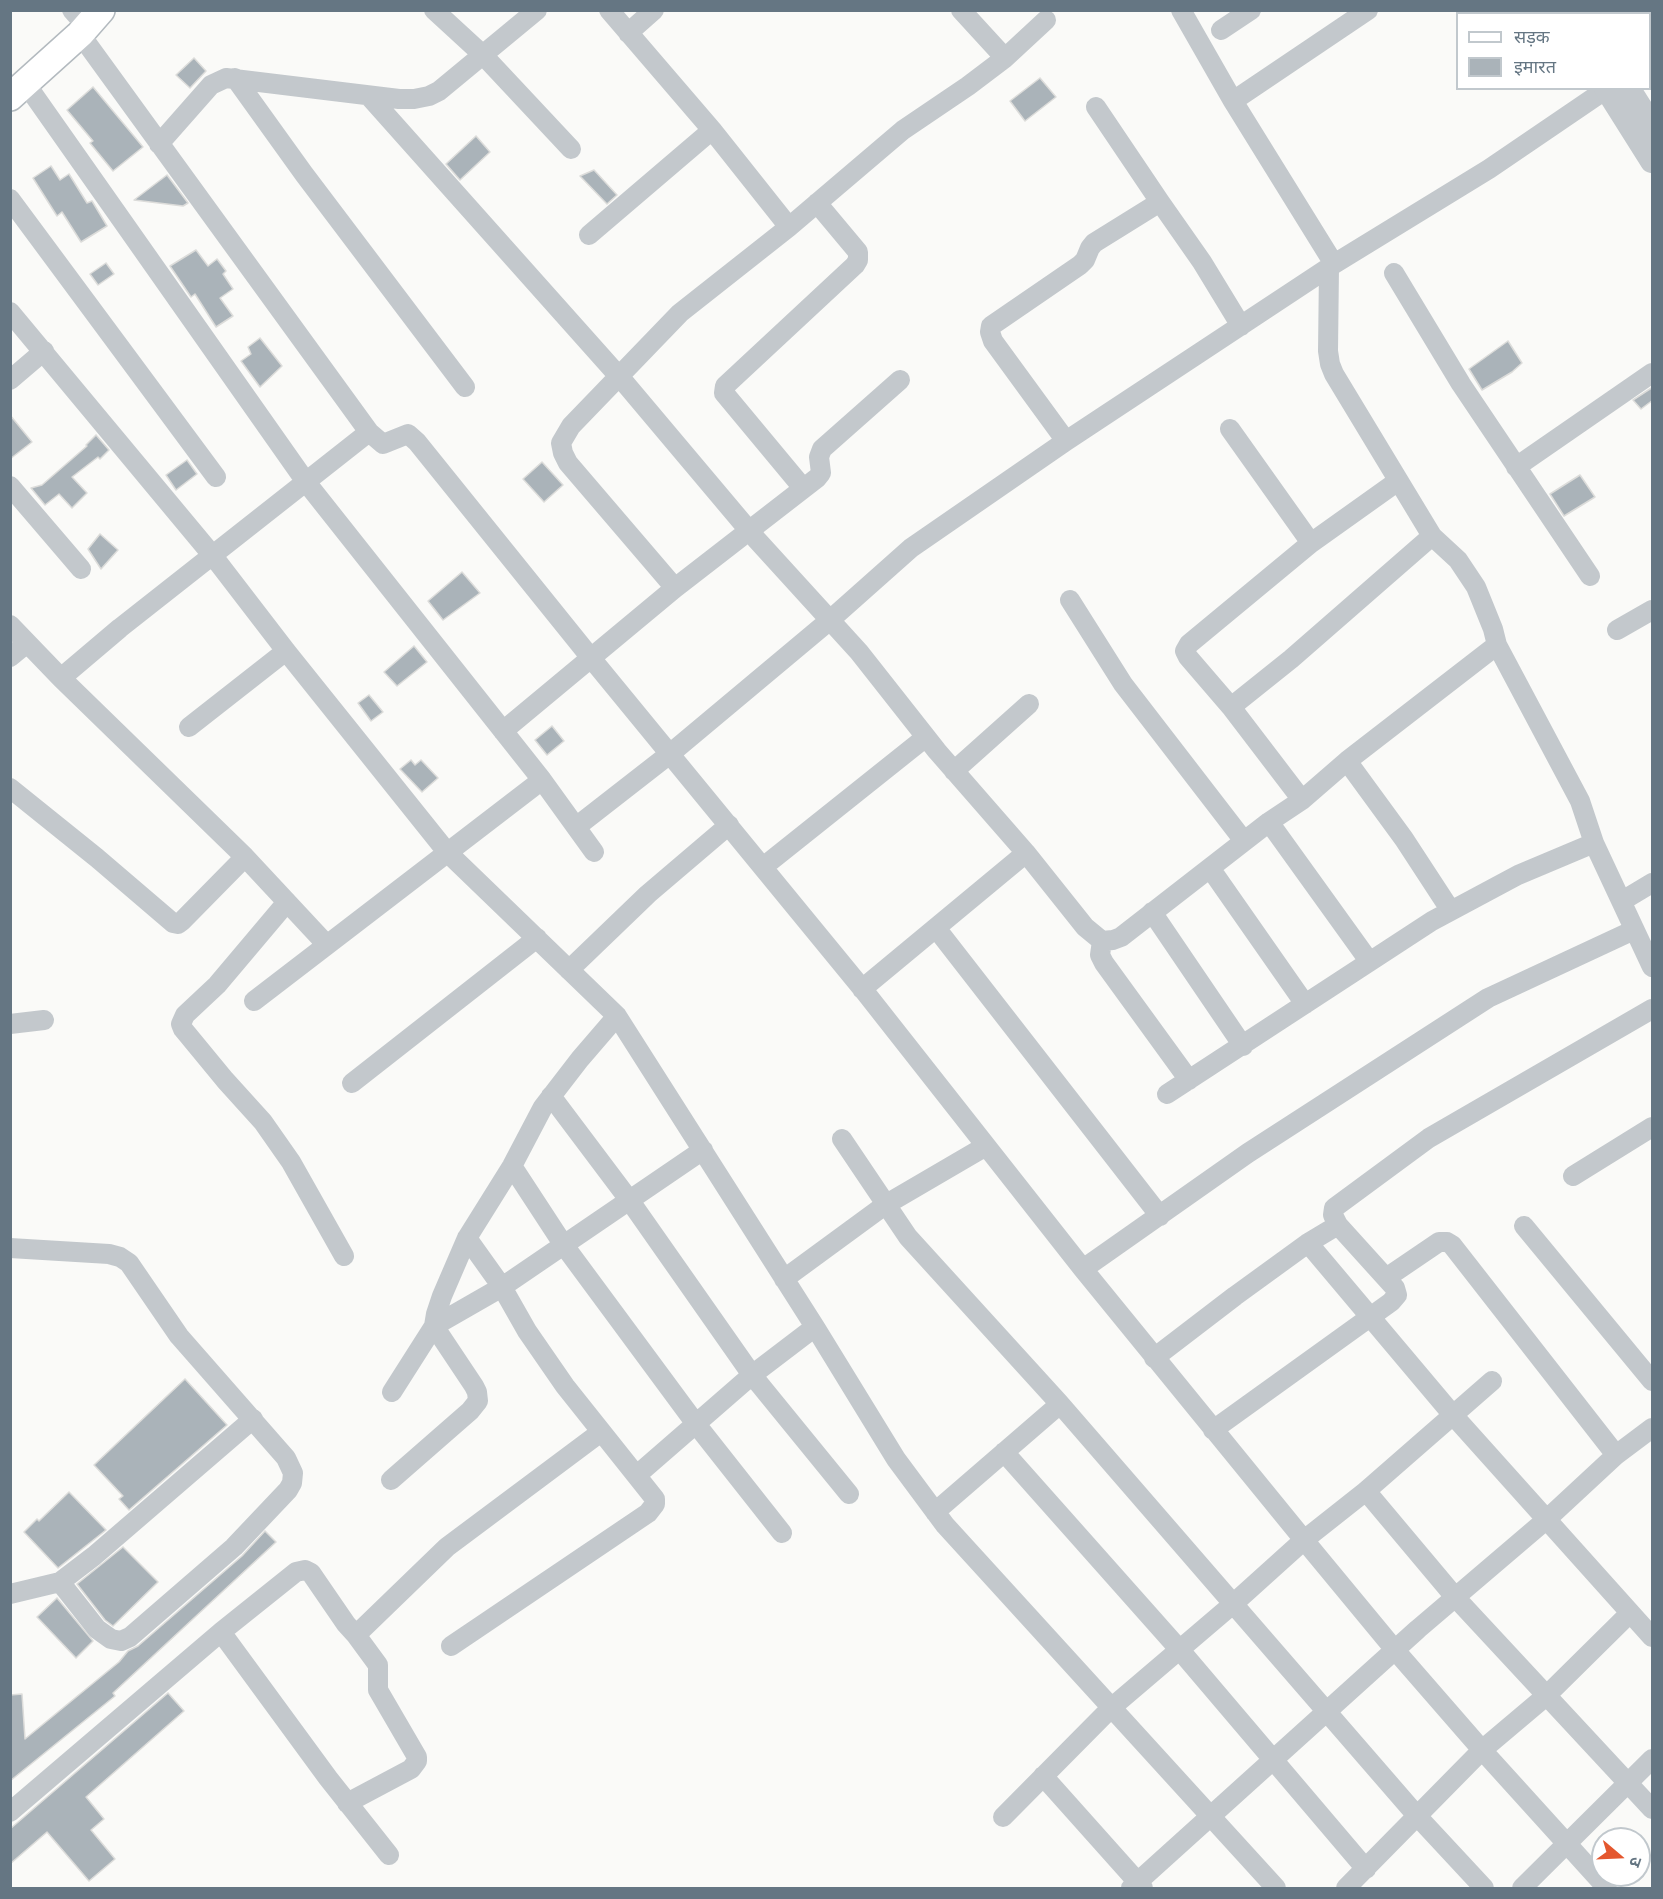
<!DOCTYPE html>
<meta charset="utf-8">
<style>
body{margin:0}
#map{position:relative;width:1663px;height:1899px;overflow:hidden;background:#fafaf8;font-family:"Open Sans","Noto Sans Devanagari",sans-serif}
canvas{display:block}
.frame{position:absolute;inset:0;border:12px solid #657683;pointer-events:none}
.legend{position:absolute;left:1456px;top:12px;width:195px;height:78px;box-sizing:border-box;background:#fff;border:2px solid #c1c8cd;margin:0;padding:8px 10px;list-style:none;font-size:18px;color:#657683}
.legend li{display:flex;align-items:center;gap:12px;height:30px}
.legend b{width:30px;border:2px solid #c1c8cd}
.north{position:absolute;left:1591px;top:1827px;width:60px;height:60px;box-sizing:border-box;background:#fff;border:2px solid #c1c8cd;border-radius:50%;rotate:109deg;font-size:16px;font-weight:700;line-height:24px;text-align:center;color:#657683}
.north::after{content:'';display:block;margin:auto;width:21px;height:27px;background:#e4572e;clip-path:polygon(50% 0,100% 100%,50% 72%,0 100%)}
</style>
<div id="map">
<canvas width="1663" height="1899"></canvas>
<div class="frame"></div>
<ul class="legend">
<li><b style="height:8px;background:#fff"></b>सड़क</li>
<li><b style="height:16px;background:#aab3b9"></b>इमारत</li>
</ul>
<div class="north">उ</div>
</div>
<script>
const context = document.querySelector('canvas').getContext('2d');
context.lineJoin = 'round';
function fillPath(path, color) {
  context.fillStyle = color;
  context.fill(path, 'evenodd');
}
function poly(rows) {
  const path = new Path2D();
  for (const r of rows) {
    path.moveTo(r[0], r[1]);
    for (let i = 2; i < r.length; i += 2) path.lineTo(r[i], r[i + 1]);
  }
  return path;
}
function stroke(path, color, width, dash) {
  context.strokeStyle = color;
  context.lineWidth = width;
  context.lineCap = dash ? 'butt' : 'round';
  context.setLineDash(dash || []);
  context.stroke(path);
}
const building = poly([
 [194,58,206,71,190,88,176,75,194,58],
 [1040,78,1056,97,1025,121,1010,101,1040,78],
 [93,87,143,147,113,171,90,143,93,141,67,110,93,87],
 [476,136,490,152,460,180,446,164,476,136],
 [51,166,60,180,69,174,87,203,92,201,107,226,81,242,62,212,57,216,33,178,51,166],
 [594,170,617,195,607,204,580,176,594,170],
 [167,175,188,203,183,206,134,200,167,175],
 [196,250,208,266,217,259,226,271,223,274,233,289,220,298,233,316,216,327,195,294,191,297,170,266,196,250],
 [106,263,114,274,98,285,90,274,106,263],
 [260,338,282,366,260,387,241,361,251,354,248,347,260,338],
 [1508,341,1522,363,1512,372,1482,390,1469,369,1508,341],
 [1653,387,1653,400,1641,409,1633,400,1653,387],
 [10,415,32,442,10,459,10,415],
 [96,435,109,450,100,459,98,457,72,477,87,493,72,508,59,494,45,505,31,488,42,485,87,446,86,445,96,435],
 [187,460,197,474,176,490,166,475,187,460],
 [542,462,563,485,544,502,523,479,542,462],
 [1580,475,1595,497,1564,516,1550,494,1580,475],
 [100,534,118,550,101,569,88,549,100,534],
 [462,572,480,593,443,620,428,601,462,572],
 [414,646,427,662,397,686,384,672,414,646],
 [369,695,383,712,371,721,358,703,369,695],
 [552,726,564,741,547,755,535,740,552,726],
 [411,760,415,765,421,760,438,778,422,792,400,769,411,760],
 [185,1379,227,1425,129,1510,119,1499,123,1496,94,1465,185,1379],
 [69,1492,106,1530,58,1568,24,1532,37,1519,39,1521,69,1492],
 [265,1531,276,1542,113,1693,115,1696,10,1781,10,1695,22,1694,25,1739,119,1662,128,1651,138,1646,242,1556,265,1531],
 [123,1547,158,1582,113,1626,105,1620,77,1584,123,1547],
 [57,1598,93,1641,76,1658,37,1617,57,1598],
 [168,1693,184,1711,86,1797,104,1819,91,1830,115,1859,89,1881,47,1832,10,1864,10,1829,168,1693]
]);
const minor = poly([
 [72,10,87,27],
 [434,10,483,55,571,149],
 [961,10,1005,58],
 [1181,10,1233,101,1334,264],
 [1221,30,1251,10],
 [628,33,654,10],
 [1650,64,1652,62],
 [235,78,304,174,465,387],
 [26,84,306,482,542,780,254,1001],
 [369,96,624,382,757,540,859,652,937,751,1026,853,1085,927,1102,941,1113,940,1121,937,1269,822,1302,800,1347,761,1497,645],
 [1233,101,1368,10],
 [1096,107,1160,202,1202,262,1241,326],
 [712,130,789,227],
 [159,144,211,85,226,78,399,99,414,99,429,96,439,91,537,10],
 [10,199,216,477],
 [589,235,712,130,609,10],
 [1329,268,1328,351,1330,364,1334,374,1432,536,1458,560,1476,587,1493,629,1497,645,1580,801,1594,843,1652,967],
 [1394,273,1461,384,1590,576],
 [10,312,213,556,286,651,447,852,617,1016,815,1327,896,1459,945,1525,1276,1888],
 [10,380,44,351],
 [1230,429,1311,543,1398,481],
 [369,432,383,444,408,434,417,442,591,658,865,992,1083,1269,1304,1540,1395,1650,1482,1750,1607,1888],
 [1066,441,993,341,990,332,991,326,1080,265,1085,260,1090,248,1094,243,1160,202],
 [1516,467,1652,373],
 [10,486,81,569],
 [803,488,724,393,725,386,855,265,858,260,858,252,817,203],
 [675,588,568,463,563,453,561,443,571,426,680,313,789,227,903,130,968,86,1005,58,1046,20],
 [1070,600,1123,684,1244,841],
 [10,625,61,678,245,857,182,921,178,924,173,923,97,858,10,788],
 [1617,630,1652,610],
 [10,657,27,643],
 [61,678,120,628,369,432,80,34],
 [1231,707,1291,659,1432,536],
 [189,727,286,651],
 [503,731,675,588,817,478,821,473,819,457,822,449,900,380],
 [1347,761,1404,839,1451,911],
 [954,771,1029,704],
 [542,780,594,852],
 [1302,800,1231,707,1188,657,1185,651,1189,644,1311,543],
 [1269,822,1369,961],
 [576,827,671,753,830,620,911,548,1066,441,1334,264,1489,169,1608,88],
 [245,857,327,945],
 [763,867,926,737],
 [1210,868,1305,1004],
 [1622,901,1652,883],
 [287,902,217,985,185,1015,181,1024,183,1029,225,1080,263,1122,291,1162,344,1256],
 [1152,912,1243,1046],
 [936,928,1160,1216],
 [1102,941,1100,955,1104,963,1189,1080],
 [569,970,648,894,729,825],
 [862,989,1026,853],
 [10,1024,44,1020],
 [352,1083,537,938],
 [1167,1094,1432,921,1518,875,1594,843],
 [551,1096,630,1201,752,1375,849,1494],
 [842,1139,908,1237,1060,1404,1418,1817,1484,1888],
 [512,1166,563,1244,696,1424,782,1533],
 [1573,1176,1652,1127],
 [1524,1226,1652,1381],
 [1308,1243,1452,1414,1652,1637],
 [10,1248,109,1254,120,1257,129,1263,179,1336,286,1458,293,1473,292,1483,288,1490,234,1547,130,1637,121,1641,111,1639,97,1629,60,1582],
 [1083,1269,1248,1153,1488,998,1634,930],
 [1386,1278,1439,1242,1447,1242,1452,1245,1616,1455],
 [784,1279,885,1205,986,1146],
 [1154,1358,1235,1296,1308,1243,1338,1225,1333,1215,1334,1208,1429,1138,1652,1009],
 [392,1392,434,1326,502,1287,703,1150],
 [1213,1430,1391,1302,1397,1295,1395,1288,1338,1225],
 [1004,1452,1179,1649,1366,1869],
 [637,1475,752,1375,815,1327],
 [391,1480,470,1411,478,1401,477,1392,474,1386,434,1326,436,1314,442,1296,467,1238,512,1166,543,1107,580,1059,617,1016],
 [1366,1491,1455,1597,1652,1809],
 [935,1512,1060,1404],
 [10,1594,60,1582,94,1556,253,1419],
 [221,1632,328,1778,389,1855],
 [451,1646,648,1513,655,1504,655,1499,565,1386,527,1331,502,1287,467,1238],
 [1043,1776,1143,1888],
 [347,1803,411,1769,417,1761,417,1757,378,1690,378,1665,356,1635],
 [10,1812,221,1632,296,1572,305,1570,311,1573,346,1624,356,1635,447,1547,601,1432],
 [1003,1817,1111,1708,1233,1604,1304,1540,1366,1491,1492,1381],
 [1131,1888,1418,1629,1547,1519,1616,1455,1652,1428],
 [1346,1888,1482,1750,1546,1696,1630,1613],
 [1522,1888,1652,1759]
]);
const tertiary = poly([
 [1558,10,1559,14],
 [1580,10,1582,14],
 [1606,88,1652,161],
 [1628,88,1652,126]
]);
const secondary = poly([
 [10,97,80,34,101,10]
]);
fillPath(building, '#aab3b9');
stroke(building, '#dcdcda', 1.5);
stroke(secondary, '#b3babf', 30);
stroke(minor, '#c3c8cc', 20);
stroke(tertiary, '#c3c8cc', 24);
stroke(secondary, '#fff', 27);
</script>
